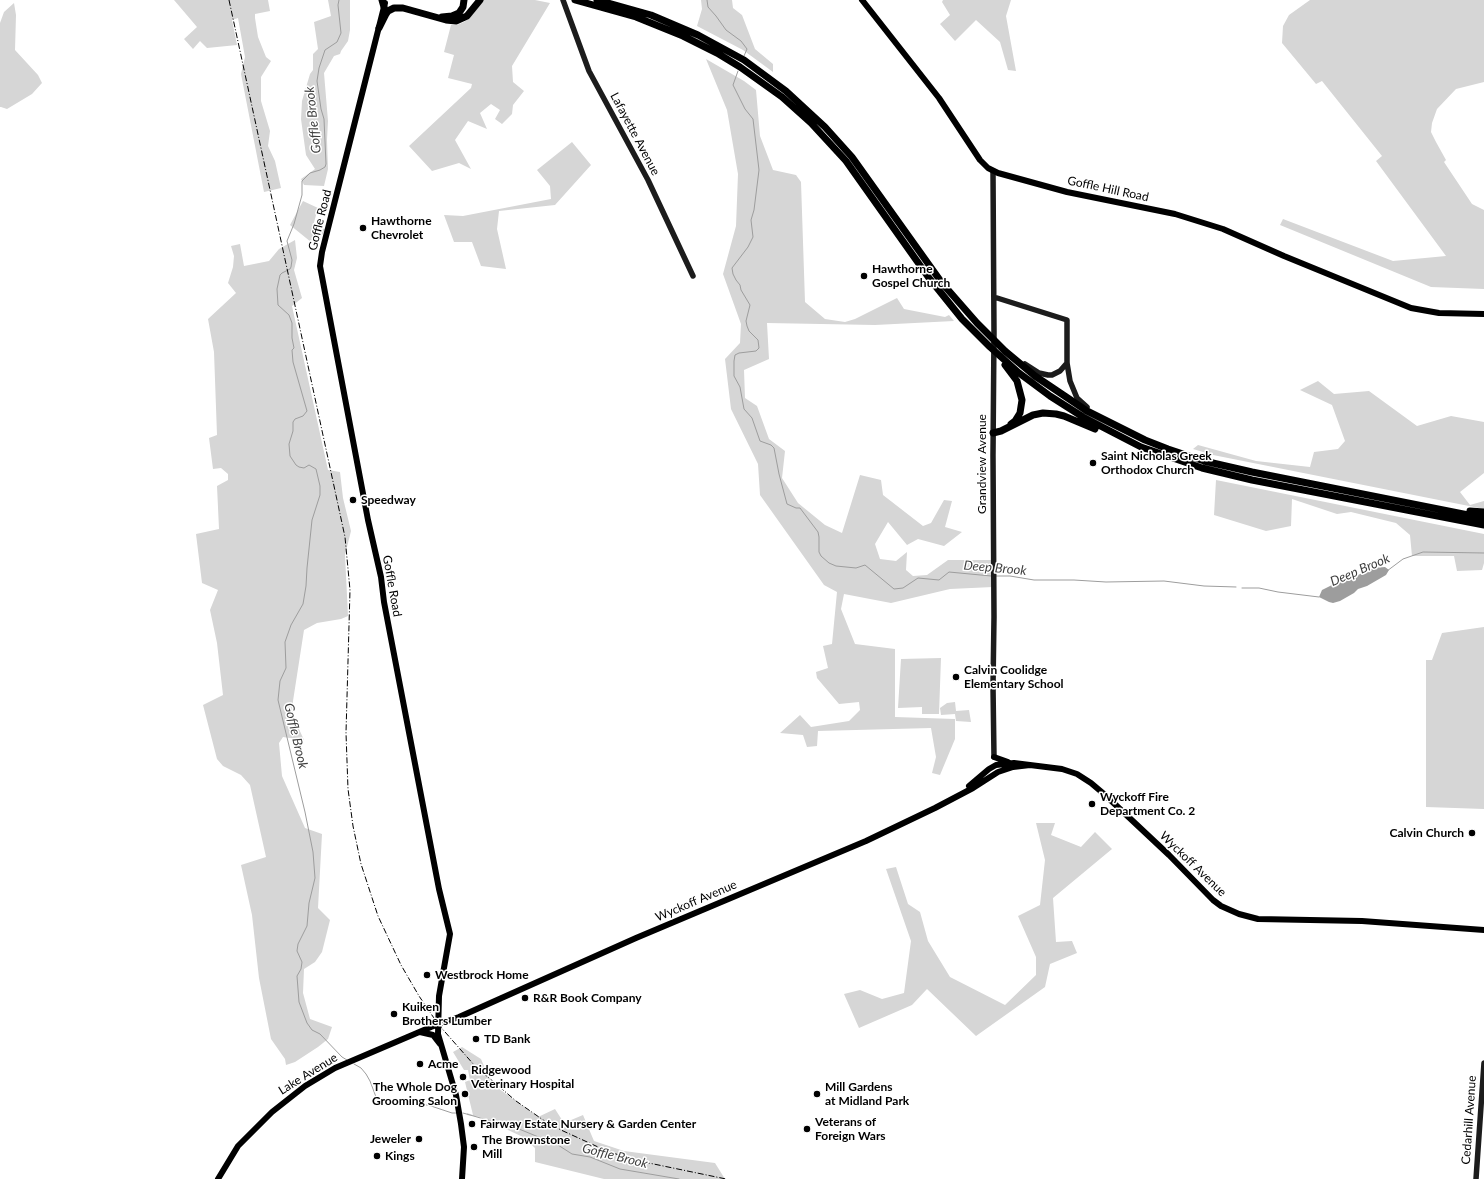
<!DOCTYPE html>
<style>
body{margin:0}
canvas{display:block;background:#fff}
</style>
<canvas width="1484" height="1179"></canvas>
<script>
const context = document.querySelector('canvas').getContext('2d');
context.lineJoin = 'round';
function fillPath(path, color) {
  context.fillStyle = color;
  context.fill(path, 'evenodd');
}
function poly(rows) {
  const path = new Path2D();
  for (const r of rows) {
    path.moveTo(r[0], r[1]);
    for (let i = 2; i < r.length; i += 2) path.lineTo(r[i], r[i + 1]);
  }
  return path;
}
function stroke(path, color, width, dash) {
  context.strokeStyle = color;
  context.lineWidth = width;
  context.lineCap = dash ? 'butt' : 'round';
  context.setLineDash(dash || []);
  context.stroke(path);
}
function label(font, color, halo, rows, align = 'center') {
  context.font = font + ' Lato,sans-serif';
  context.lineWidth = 3;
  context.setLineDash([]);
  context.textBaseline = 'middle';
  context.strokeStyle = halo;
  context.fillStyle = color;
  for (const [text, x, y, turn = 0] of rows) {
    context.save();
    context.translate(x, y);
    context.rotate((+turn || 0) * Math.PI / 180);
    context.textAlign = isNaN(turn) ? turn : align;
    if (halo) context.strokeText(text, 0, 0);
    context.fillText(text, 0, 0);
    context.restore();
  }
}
const green = poly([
 [174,0,268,0,270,11,255,14,255,18,258,37,266,57,271,61,261,77,261,101,270,131,268,146,275,161,281,188,264,192,241,74,245,57,238,18,232,20,237,45,207,48,200,41,193,49,184,39,197,27],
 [328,0,350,0,350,30,348,41,341,51,340,54,334,56,324,73,328,121,327,140,328,169,324,186,304,185,301,179,315,169,306,155,301,119,302,101,310,74,313,70,313,54,318,49,314,22,331,16],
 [483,0,535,0,550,3,512,66,513,82,524,91,513,105,512,114,502,124,495,119,500,110,491,104,480,113,487,129,468,121,455,140,471,169,459,163,432,171,409,146,471,88,472,84,448,78,454,55,444,52,451,25,457,25,464,22,470,18],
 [701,0,732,0,733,8,742,15,755,49,773,64,773,72,743,50,697,26,702,9],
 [943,0,1011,0,1006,16,1016,71,1008,70,1000,42,976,20,955,41,940,24,950,15,942,2],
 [1310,0,1484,0,1484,82,1456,89,1437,109,1432,123,1431,132,1436,142,1446,160,1444,162,1472,204,1484,210,1484,289,1431,287,1280,225,1283,219,1393,261,1446,256,1376,161,1382,156,1322,81,1316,84,1282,43,1283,26,1289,15],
 [14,3,16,15,15,50,38,75,42,83,32,94,7,109,1,107,0,107,0,23,4,12],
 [706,59,744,81,756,90,760,136,773,170,796,175,801,182,805,302,825,319,845,322,855,319,897,298,904,309,945,317,949,315,954,321,875,325,767,323,769,359,744,370,745,398,757,406,769,439,785,451,782,478,798,503,825,525,842,533,860,475,881,480,883,495,923,526,931,523,944,500,952,501,945,527,962,532,944,546,918,539,907,545,888,522,875,544,880,559,896,561,907,552,906,570,913,576,927,575,948,560,993,560,993,587,950,589,891,603,844,594,841,609,855,644,895,649,895,717,955,719,955,739,940,775,932,773,936,757,931,728,818,731,817,746,807,747,803,735,780,733,800,715,811,727,849,721,860,710,859,702,839,704,817,678,816,672,828,668,823,646,832,644,837,592,824,585,760,495,758,464,731,409,725,359,740,343,741,324,723,274,736,226,738,174,727,110],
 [572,142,591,165,555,205,499,211,497,229,506,269,481,266,472,242,454,242,444,215,463,216,551,199,550,186,537,170],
 [303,201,318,208,313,226,325,229,322,235,311,242,290,225],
 [295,240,297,258,294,270,302,298,292,306,328,470,340,472,343,498,351,531,345,555,348,616,341,619,317,623,304,630,293,701,293,716,304,740,283,737,279,743,282,776,305,828,322,834,318,908,330,920,322,952,315,962,304,969,303,993,310,1019,332,1027,328,1039,318,1047,295,1062,286,1065,285,1059,271,1039,259,978,252,915,241,865,266,857,250,785,241,775,223,766,217,759,203,705,223,695,217,643,210,610,218,590,202,583,196,534,219,529,217,486,228,480,228,474,221,468,213,469,209,438,217,435,214,352,208,319,236,293,228,283,233,267,234,256,231,246,240,244,244,266,269,261,279,249],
 [1318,381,1334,394,1369,391,1417,426,1451,416,1484,422,1484,473,1460,492,1470,505,1484,501,1484,509,1213,455,1193,449,1198,445,1256,461,1310,467,1314,452,1338,449,1345,441,1332,405,1300,390],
 [1216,480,1484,534,1484,563,1482,570,1457,571,1454,556,1412,556,1410,535,1396,523,1351,512,1337,514,1292,499,1291,526,1266,531,1214,515],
 [1484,627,1484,809,1426,807,1426,660,1432,660,1442,633],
 [941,658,939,714,922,714,922,707,898,708,901,659],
 [955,702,956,711,969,710,971,722,956,721,955,714,941,715,940,708,947,703],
 [1036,823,1055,823,1051,835,1081,847,1095,832,1112,849,1053,898,1056,942,1072,941,1077,953,1050,964,1045,987,976,1036,927,989,912,1005,859,1028,844,994,860,990,882,999,904,993,911,941,886,869,896,867,908,904,920,912,928,941,950,977,1005,1005,1036,975,1036,957,1018,916,1040,905,1045,860],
 [462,1047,481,1059,491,1083,538,1117,555,1109,564,1123,583,1115,594,1141,624,1151,715,1163,725,1179,604,1179,535,1162,535,1148,523,1137,480,1117,467,1115,467,1113,473,1115,465,1082,470,1080,468,1070,464,1070,453,1052]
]);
const water = poly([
 [1385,567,1389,570,1386,575,1367,586,1358,589,1354,593,1340,601,1333,603,1329,602,1319,597,1322,590,1338,582,1351,578,1374,568]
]);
const stream = poly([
 [339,0,338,5,341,33,337,42,325,50,319,68,317,81,321,109,324,119,326,164,325,167,320,170,310,173,302,181,302,195,294,224,287,241,292,260,291,267,290,269,282,273,280,275,277,289,278,305,289,315,292,323,292,338,294,348,292,350,293,362,307,411,303,416,295,419,293,422,293,431,289,444,290,456,296,465,299,467,304,468,309,465,316,469,320,486,320,495,312,520,307,568,306,586,303,604,291,625,285,642,286,668,280,681,278,700,305,812,313,852,315,878,309,903,307,926,298,944,297,951,302,962,301,969,297,976,299,1002,307,1023,312,1030,320,1034,342,1057,347,1060],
 [707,0,708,7,716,16,726,30,741,41,747,49,744,56],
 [738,71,733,85,745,109,753,119,759,170,754,210,751,220,753,237,748,247,732,268,733,274,736,280,740,285,741,290,750,305,746,321,747,326,749,331,758,340,759,348,756,351,739,353,735,355,734,361,734,376,740,387,744,409,752,418,760,441,771,445,774,448,779,474,787,504,796,508,800,508,818,532,819,537,819,552,821,556,829,563,836,566,856,568,865,565,894,589,903,588,918,578,939,580,949,572,991,576],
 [1387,571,1403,559,1423,552,1484,553],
 [996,576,1010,576,1034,580,1074,580,1106,582,1164,581,1204,586,1236,587],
 [1242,588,1259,588,1278,592,1319,597],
 [354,1064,361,1068,366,1074,370,1081,376,1097,379,1102,387,1104,400,1101,409,1101,431,1106,452,1113,457,1113],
 [463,1113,519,1129,558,1145,572,1154,590,1157,620,1169,679,1179]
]);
const secondary = poly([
 [563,0,589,71,648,180,693,276],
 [993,171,994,333,993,455,994,617,993,686,994,757],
 [994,297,1067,320,1067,363,1070,381,1077,398,1087,407],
 [1025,364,1039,373,1048,375,1052,375,1060,371,1067,363],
 [1476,1179,1484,1063]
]);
const primary = poly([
 [862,0,939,98,980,160,988,168,998,173,1067,192,1175,214,1223,229,1284,256,1411,308,1439,313,1484,314],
 [385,3,322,252,320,266,368,520,381,577,384,602,439,889,450,934,439,996,438,1034,456,1095,461,1124,464,1147,462,1179],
 [994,757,1008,762],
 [969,786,989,769,996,765,1014,763,1062,769,1077,774,1091,783,1104,794,1169,855,1213,900,1221,906,1239,914,1258,919,1362,921,1484,930],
 [420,1032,433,1035,440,1044],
 [218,1179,238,1146,272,1112,305,1086,335,1068,431,1027,459,1017,636,938,866,841,935,808,973,788,998,772,1013,767,1030,765]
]);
const highway = poly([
 [382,0,384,7],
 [575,0,636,17,683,36,717,53,740,67,782,97,811,123,846,161,929,278,962,319,990,347,1019,373,1050,396,1083,417,1141,447,1202,468,1252,480,1484,525],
 [597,0,651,15,698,35,744,60,786,91,825,127,852,157,942,283,977,323,1005,351,1035,376,1087,411,1145,440,1168,449,1204,461,1252,472,1484,518],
 [442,17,452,16,459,13,463,7,464,0],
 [379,28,386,14,388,11,394,8,403,8,446,20,456,21,467,16,480,0],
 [1005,365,1017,381,1022,400,1020,413,1015,421,1011,424],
 [993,433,1001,431,1033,415,1043,413,1056,414,1064,416,1095,429],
 [1470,511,1484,512]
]);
const rail = poly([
 [229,0,345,537,350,590,346,733,348,789,353,826,361,864,378,916,401,965,419,996,438,1024,475,1066,516,1101,546,1122,561,1130,609,1152,644,1162,726,1179]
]);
const markers = [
 [363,228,4,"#000"],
 [864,276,4,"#000"],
 [1093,463,4,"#000"],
 [353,500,4,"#000"],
 [956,677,4,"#000"],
 [1092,804,4,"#000"],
 [1472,833,4,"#000"],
 [427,975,4,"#000"],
 [525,998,4,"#000"],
 [394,1014,4,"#000"],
 [476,1039,4,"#000"],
 [420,1064,4,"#000"],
 [463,1077,4,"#000"],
 [465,1094,4,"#000"],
 [817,1094,4,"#000"],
 [472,1124,4,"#000"],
 [807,1129,4,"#000"],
 [419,1139,4,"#000"],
 [474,1147,4,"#000"],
 [377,1156,4,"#000"]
];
const streetNames = [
 ["Lafayette Avenue",635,134,62],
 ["Goffle Hill Road",1108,189,12],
 ["Goffle Road",320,220,-76],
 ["Grandview Avenue",982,464,-90],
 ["Goffle Road",392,586,80],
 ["Wyckoff Avenue",1193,864,44],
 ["Wyckoff Avenue",696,901,-23],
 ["Lake Avenue",308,1074,-32],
 ["Cedarhill Avenue",1469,1120,-86]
];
const poiNames = [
 ["Hawthorne",371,221],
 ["Chevrolet",371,235],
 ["Hawthorne",872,269],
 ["Gospel Church",872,283],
 ["Saint Nicholas Greek",1101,456],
 ["Orthodox Church",1101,470],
 ["Speedway",361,500],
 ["Calvin Coolidge",964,670],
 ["Elementary School",964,684],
 ["Wyckoff Fire",1100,797],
 ["Department Co. 2",1100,811],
 ["Calvin Church",1464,833,"right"],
 ["Westbrock Home",435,975],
 ["R&R Book Company",533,998],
 ["Kuiken",402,1007],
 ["Brothers Lumber",402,1021],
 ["TD Bank",484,1039],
 ["Acme",428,1064],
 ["Ridgewood",471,1070],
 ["Veterinary Hospital",471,1084],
 ["The Whole Dog",457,1087,"right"],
 ["Grooming Salon",457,1101,"right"],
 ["Mill Gardens",825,1087],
 ["at Midland Park",825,1101],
 ["Veterans of",815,1122],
 ["Foreign Wars",815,1136],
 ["Fairway Estate Nursery & Garden Center",480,1124],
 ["Jeweler",411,1139,"right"],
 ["The Brownstone",482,1140],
 ["Mill",482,1154],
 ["Kings",385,1156]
];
const waterNames = [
 ["Goffle Brook",313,120,-96],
 ["Deep Brook",995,568,5],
 ["Deep Brook",1360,570,-23],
 ["Goffle Brook",296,736,77],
 ["Goffle Brook",615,1156,14]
];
fillPath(green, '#d6d6d6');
fillPath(water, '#9d9d9d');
stroke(stream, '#9d9d9d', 1);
stroke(secondary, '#1c1c1c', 5.5);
stroke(primary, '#000', 6);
stroke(highway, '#000', 7);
stroke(rail, '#000', 1, [6, 2, 1, 2]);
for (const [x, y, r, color] of markers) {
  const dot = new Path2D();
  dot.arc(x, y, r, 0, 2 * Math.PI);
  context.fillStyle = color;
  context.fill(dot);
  stroke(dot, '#fff', 1.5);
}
label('12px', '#000', '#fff', streetNames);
label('bold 12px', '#000', '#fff', poiNames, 'left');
label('italic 13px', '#3e3e3e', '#fff', waterNames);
</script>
